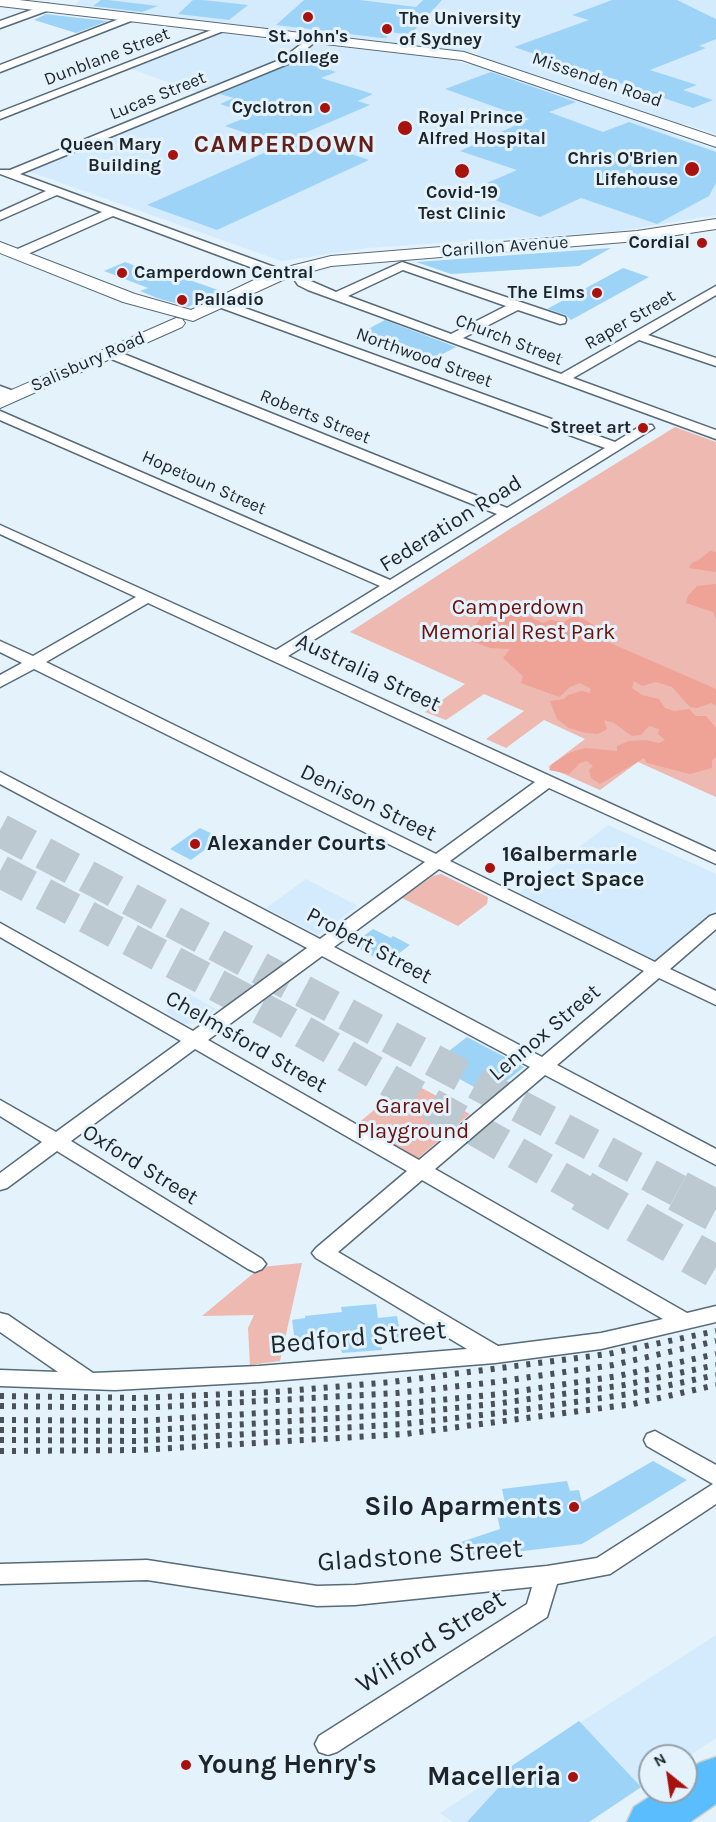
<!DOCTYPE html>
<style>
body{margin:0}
#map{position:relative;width:716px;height:1822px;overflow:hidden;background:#e4f2fb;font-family:Karla,sans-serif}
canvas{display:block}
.north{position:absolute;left:638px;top:1744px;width:60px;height:60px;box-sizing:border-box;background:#e4f2fb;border:2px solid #94a0a8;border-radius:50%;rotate:330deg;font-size:16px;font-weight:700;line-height:24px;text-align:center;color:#1d252b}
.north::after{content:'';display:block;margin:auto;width:21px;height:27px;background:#a7120f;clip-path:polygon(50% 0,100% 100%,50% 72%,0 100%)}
</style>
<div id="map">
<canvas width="716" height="1822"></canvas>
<div class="north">N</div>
</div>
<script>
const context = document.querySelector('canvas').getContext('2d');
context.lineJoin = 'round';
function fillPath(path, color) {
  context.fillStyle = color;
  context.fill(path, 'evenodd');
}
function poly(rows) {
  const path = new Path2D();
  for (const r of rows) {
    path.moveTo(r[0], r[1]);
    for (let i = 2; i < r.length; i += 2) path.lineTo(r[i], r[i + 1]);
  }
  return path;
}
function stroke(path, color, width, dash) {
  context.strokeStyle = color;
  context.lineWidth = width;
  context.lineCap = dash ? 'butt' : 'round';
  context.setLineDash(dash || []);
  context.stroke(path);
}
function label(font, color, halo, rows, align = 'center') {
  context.font = font + ' Karla,sans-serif';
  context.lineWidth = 6;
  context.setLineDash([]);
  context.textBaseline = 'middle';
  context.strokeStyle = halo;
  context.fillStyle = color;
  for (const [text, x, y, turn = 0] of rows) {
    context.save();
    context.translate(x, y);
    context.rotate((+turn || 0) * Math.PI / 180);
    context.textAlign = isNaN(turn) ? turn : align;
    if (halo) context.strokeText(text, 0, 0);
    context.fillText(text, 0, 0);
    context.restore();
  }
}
const built = poly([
 [80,0,716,0,716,134,685,124,665,132,716,150,716,215,618,231,368,248,281,261,28,171,211,97,131,69,219,35,226,28,226,34,451,60,471,65,478,53,75,5],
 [608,825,716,874,716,909,654,960,519,893],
 [306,879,358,906,318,935,266,908],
 [189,994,216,1009,198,1023,183,1024,165,1011],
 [716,1635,716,1738,686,1758,650,1756,650,1782,589,1822,453,1822,440,1813]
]);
const green = poly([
 [675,427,716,442,716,797,638,762,600,790,548,767,585,739,544,720,506,748,486,739,524,711,484,694,446,720,425,712,465,684,350,632,510,529],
 [441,874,488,897,487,904,458,926,402,898,433,876],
 [409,1081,470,1114,417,1159,356,1125],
 [302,1263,280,1361,250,1365,248,1328,254,1315,202,1316,261,1267]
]);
const forest = poly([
 [710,551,716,552,716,572,689,568,692,563,700,559],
 [716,584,716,619,713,612,686,603,688,596,697,586],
 [497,609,521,613,543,623,550,620,564,622,574,616,584,619,599,629,608,642,716,689,716,706,711,703,697,708,690,707,672,687,656,682,642,686,634,681,632,688,642,695,659,699,665,708,674,711,689,709,696,716,706,716,716,728,716,757,712,760,712,768,690,774,647,763,644,758,600,784,591,778,589,770,593,766,587,761,580,763,569,774,549,770,552,764,571,752,585,748,617,751,617,746,629,741,646,740,659,743,665,740,658,734,659,729,649,726,641,735,632,736,614,723,604,720,607,729,598,734,586,733,569,728,557,719,550,701,564,699,568,695,582,691,590,693,591,689,580,683,570,687,559,697,521,683,523,676,503,658,510,649,490,648,463,638,470,633,478,632,475,626,483,615]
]);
const building = poly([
 [101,0,108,0,158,6,142,12,93,6],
 [193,0,203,0,248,5,229,20,178,14],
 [304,0,360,0,416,7,423,0,442,0,410,35,391,32,386,38,381,38,276,25],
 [612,0,677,0,716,19,716,39,699,46,706,48,650,70,697,85,683,90,713,100,693,108,514,47,589,20,572,15],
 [46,14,79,18,108,21,76,33,34,20],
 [299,60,336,72,321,78,373,94,358,101,370,105,279,144,225,126,252,115,220,104,234,98,220,94],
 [491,72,576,102,549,112,603,132,629,122,716,152,716,183,709,196,657,224,581,198,540,217,479,194,483,191,480,190,492,185,487,183,517,170,460,151,529,119,445,89],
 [300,137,369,160,217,230,147,205],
 [611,248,579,266,451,274,416,262],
 [125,262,168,278,175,275,221,291,188,307,157,298,140,291,148,288,104,271],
 [623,268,649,277,571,320,566,315,547,309],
 [385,320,456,347,424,364,353,337],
 [200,828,221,838,191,860,170,849],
 [373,929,391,938,393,936,410,945,386,963,352,945],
 [467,1037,503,1056,524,1067,489,1095,432,1064],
 [376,1304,378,1318,397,1316,402,1342,381,1344,382,1350,342,1353,340,1344,296,1348,292,1320,305,1318,305,1316,342,1312,341,1307],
 [653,1461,687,1480,582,1544,464,1558,461,1542,500,1529,497,1514,507,1513,502,1489,567,1481,570,1491,579,1490,582,1502],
 [579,1721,641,1787,589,1822,467,1822,510,1775,504,1771]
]);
const highwayTunnelFar1 = poly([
 [0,830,681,1192],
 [0,871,281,1019,585,1192]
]);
const highwayTunnel = poly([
 [582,1191,716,1267],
 [678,1191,716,1211]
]);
const street = poly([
 [48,4,53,7,52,9,0,28,0,21,48,4],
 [132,14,137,17,136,19,0,72,0,65,132,14],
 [222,26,231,28,0,119,0,112,222,26],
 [313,35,317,36,317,40,290,63,20,174,285,271,287,274,285,277,277,277,113,216,21,257,13,257,13,251,102,212,57,195,0,220,0,212,46,191,0,174,0,170,10,170,282,59,313,35],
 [402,262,565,317,566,320,565,323,560,324,518,310,463,338,561,374,716,286,716,295,648,335,716,358,716,366,639,340,573,378,716,430,716,439,308,290,298,285,288,270,294,266,298,267,306,279,336,292,402,262],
 [403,270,506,306,451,334,348,296,403,270],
 [220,299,615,442,642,425,652,425,654,428,288,656,716,852,716,864,549,788,450,861,655,962,710,916,716,914,716,929,670,969,716,991,716,1005,659,978,557,1065,716,1149,716,1165,545,1075,435,1169,687,1313,716,1306,716,1322,601,1349,495,1363,259,1382,115,1390,0,1386,0,1370,58,1372,0,1332,0,1313,8,1315,93,1373,259,1366,467,1349,316,1258,312,1253,316,1248,407,1171,195,1049,71,1141,262,1259,266,1264,262,1269,255,1272,248,1269,57,1151,7,1188,0,1190,0,1173,42,1142,0,1116,0,1100,56,1132,181,1041,0,937,0,923,193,1031,307,948,0,784,0,772,320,939,425,862,34,669,0,687,0,675,22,663,0,652,0,641,33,656,136,597,0,534,0,525,276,650,380,586,0,420,0,411,390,580,497,514,104,356,102,353,104,350,114,350,507,508,605,448,216,306,214,303,216,300,220,299],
 [148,603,535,782,436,854,46,662,148,603],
 [439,869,644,971,542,1057,334,947,439,869],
 [322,956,530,1067,419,1160,208,1040,322,956],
 [422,1180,663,1319,601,1333,498,1346,338,1252,422,1180],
 [0,386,19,393,21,396,14,400,0,395,0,386],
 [655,1431,716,1465,716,1504,610,1574,557,1584,547,1617,337,1752,328,1755,319,1752,315,1744,319,1736,527,1604,532,1587,355,1605,317,1606,147,1580,0,1584,0,1564,147,1560,317,1586,355,1585,547,1566,597,1558,713,1484,647,1446,644,1440,647,1434,655,1431]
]);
const secondary = poly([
 [0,0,19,0,464,52,716,137,716,147,462,60,0,6,0,0],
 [716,219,716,229,637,241,331,266,287,278,193,321,123,302,0,253,0,242,135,294,191,310,275,270,331,256,637,231,716,219],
 [176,318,182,319,185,323,182,327,0,408,0,395,176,318]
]);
const highway = poly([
 [716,1757,716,1804,690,1822,627,1822,634,1807,657,1792,686,1792,686,1772,699,1763,716,1757]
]);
const rail = poly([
 [0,1396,140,1398,273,1392,392,1382,608,1354,716,1331],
 [0,1406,141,1408,397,1393,496,1382,613,1365,716,1341],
 [0,1420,139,1421,399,1404,500,1394,618,1376,716,1354],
 [0,1430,139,1431,400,1414,502,1403,624,1385,716,1365],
 [0,1440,138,1441,404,1424,508,1412,629,1394,716,1375],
 [0,1451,138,1450,405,1434,633,1404,716,1385]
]);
const markers = [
 [308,17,6,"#a7120f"],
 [387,29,6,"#a7120f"],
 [325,108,6,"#a7120f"],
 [405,128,8,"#a7120f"],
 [173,155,6,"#a7120f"],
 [692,169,8,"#a7120f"],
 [462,171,8,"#a7120f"],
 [702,243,6,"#a7120f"],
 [122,273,6,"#a7120f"],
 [597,293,6,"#a7120f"],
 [182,300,6,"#a7120f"],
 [643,428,6,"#a7120f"],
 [195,844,6,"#a7120f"],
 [490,868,6,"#a7120f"],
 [574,1507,6,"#a7120f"],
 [186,1765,6,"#a7120f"],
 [573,1777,6,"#a7120f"]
];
const farPoinames = [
 ["The University",399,19,"left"],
 ["of Sydney",399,40,"left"],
 ["St. John's",308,37,"center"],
 ["College",308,58,"center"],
 ["Cyclotron",313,108],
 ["Royal Prince",418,118,"left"],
 ["Alfred Hospital",418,139,"left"],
 ["Queen Mary",161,145],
 ["Building",161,166],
 ["Chris O'Brien",678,159],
 ["Lifehouse",678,180],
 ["Covid-19",462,193,"center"],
 ["Test Clinic",462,214,"center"],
 ["Cordial",690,243],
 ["Camperdown Central",134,273,"left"],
 ["The Elms",585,293],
 ["Palladio",194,300,"left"],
 ["Street art",631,428]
];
const farStreetnames = [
 ["Dunblane Street",107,57,-21],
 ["Missenden Road",597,80,19],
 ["Lucas Street",158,96,-22],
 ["Carillon Avenue",505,247,-4],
 ["Raper Street",630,320,-30],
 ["Church Street",509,340,21],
 ["Northwood Street",424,358,20],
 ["Salisbury Road",88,362,-24],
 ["Roberts Street",315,417,22],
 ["Hopetoun Street",204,483,24]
];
const streetNames = [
 ["Federation Road",451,524,-32],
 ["Australia Street",368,673,25],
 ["Denison Street",368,803,26],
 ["Probert Street",369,946,28],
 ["Lennox Street",545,1033,-40],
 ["Chelmsford Street",246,1042,30],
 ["Oxford Street",140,1165,32]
];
const parkNames = [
 ["Camperdown",518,608],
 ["Memorial Rest Park",518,633],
 ["Garavel",413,1107],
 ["Playground",413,1132]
];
const poiNames = [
 ["Alexander Courts",207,844],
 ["16albermarle",502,855],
 ["Project Space",502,880]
];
const farDistrictnames = [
 ["CAMPERDOWN",285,145]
];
const nearStreetnames = [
 ["Bedford Street",358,1338,-5],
 ["Gladstone Street",420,1556,-4],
 ["Wilford Street",431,1642,-32]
];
const nearPoinames = [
 ["Silo Aparments",562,1507],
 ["Young Henry's",198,1765,"left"],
 ["Macelleria",561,1777]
];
fillPath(built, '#d3ebfc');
fillPath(green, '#edb9b1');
fillPath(forest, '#efa296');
fillPath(building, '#9ed3f8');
stroke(highwayTunnelFar1, '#bcc9d1', 33, [33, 16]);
stroke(highwayTunnel, '#bcc9d1', 42, [42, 21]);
stroke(street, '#576a78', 3);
stroke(secondary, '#576a78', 2);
stroke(highway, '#cdcfd0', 3);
fillPath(street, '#fff');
fillPath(secondary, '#fff');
fillPath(highway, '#5abefe');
stroke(rail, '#485158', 6, [4, 8]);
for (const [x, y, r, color] of markers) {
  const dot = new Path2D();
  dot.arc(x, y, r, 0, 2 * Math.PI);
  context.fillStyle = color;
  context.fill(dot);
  stroke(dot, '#e4f2fb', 2);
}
label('bold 18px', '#1d252b', '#e4f2fb', farPoinames, 'right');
label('18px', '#1d252b', '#e4f2fb', farStreetnames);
label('22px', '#1d252b', '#e4f2fb', streetNames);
label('22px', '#6b100c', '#e4f2fb', parkNames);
label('bold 22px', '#1d252b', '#e4f2fb', poiNames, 'left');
context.letterSpacing = '1.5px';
label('bold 24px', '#631f18', '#e4f2fb', farDistrictnames);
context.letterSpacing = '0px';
label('27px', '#1d252b', '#e4f2fb', nearStreetnames);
label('bold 27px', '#1d252b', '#e4f2fb', nearPoinames, 'right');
</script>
